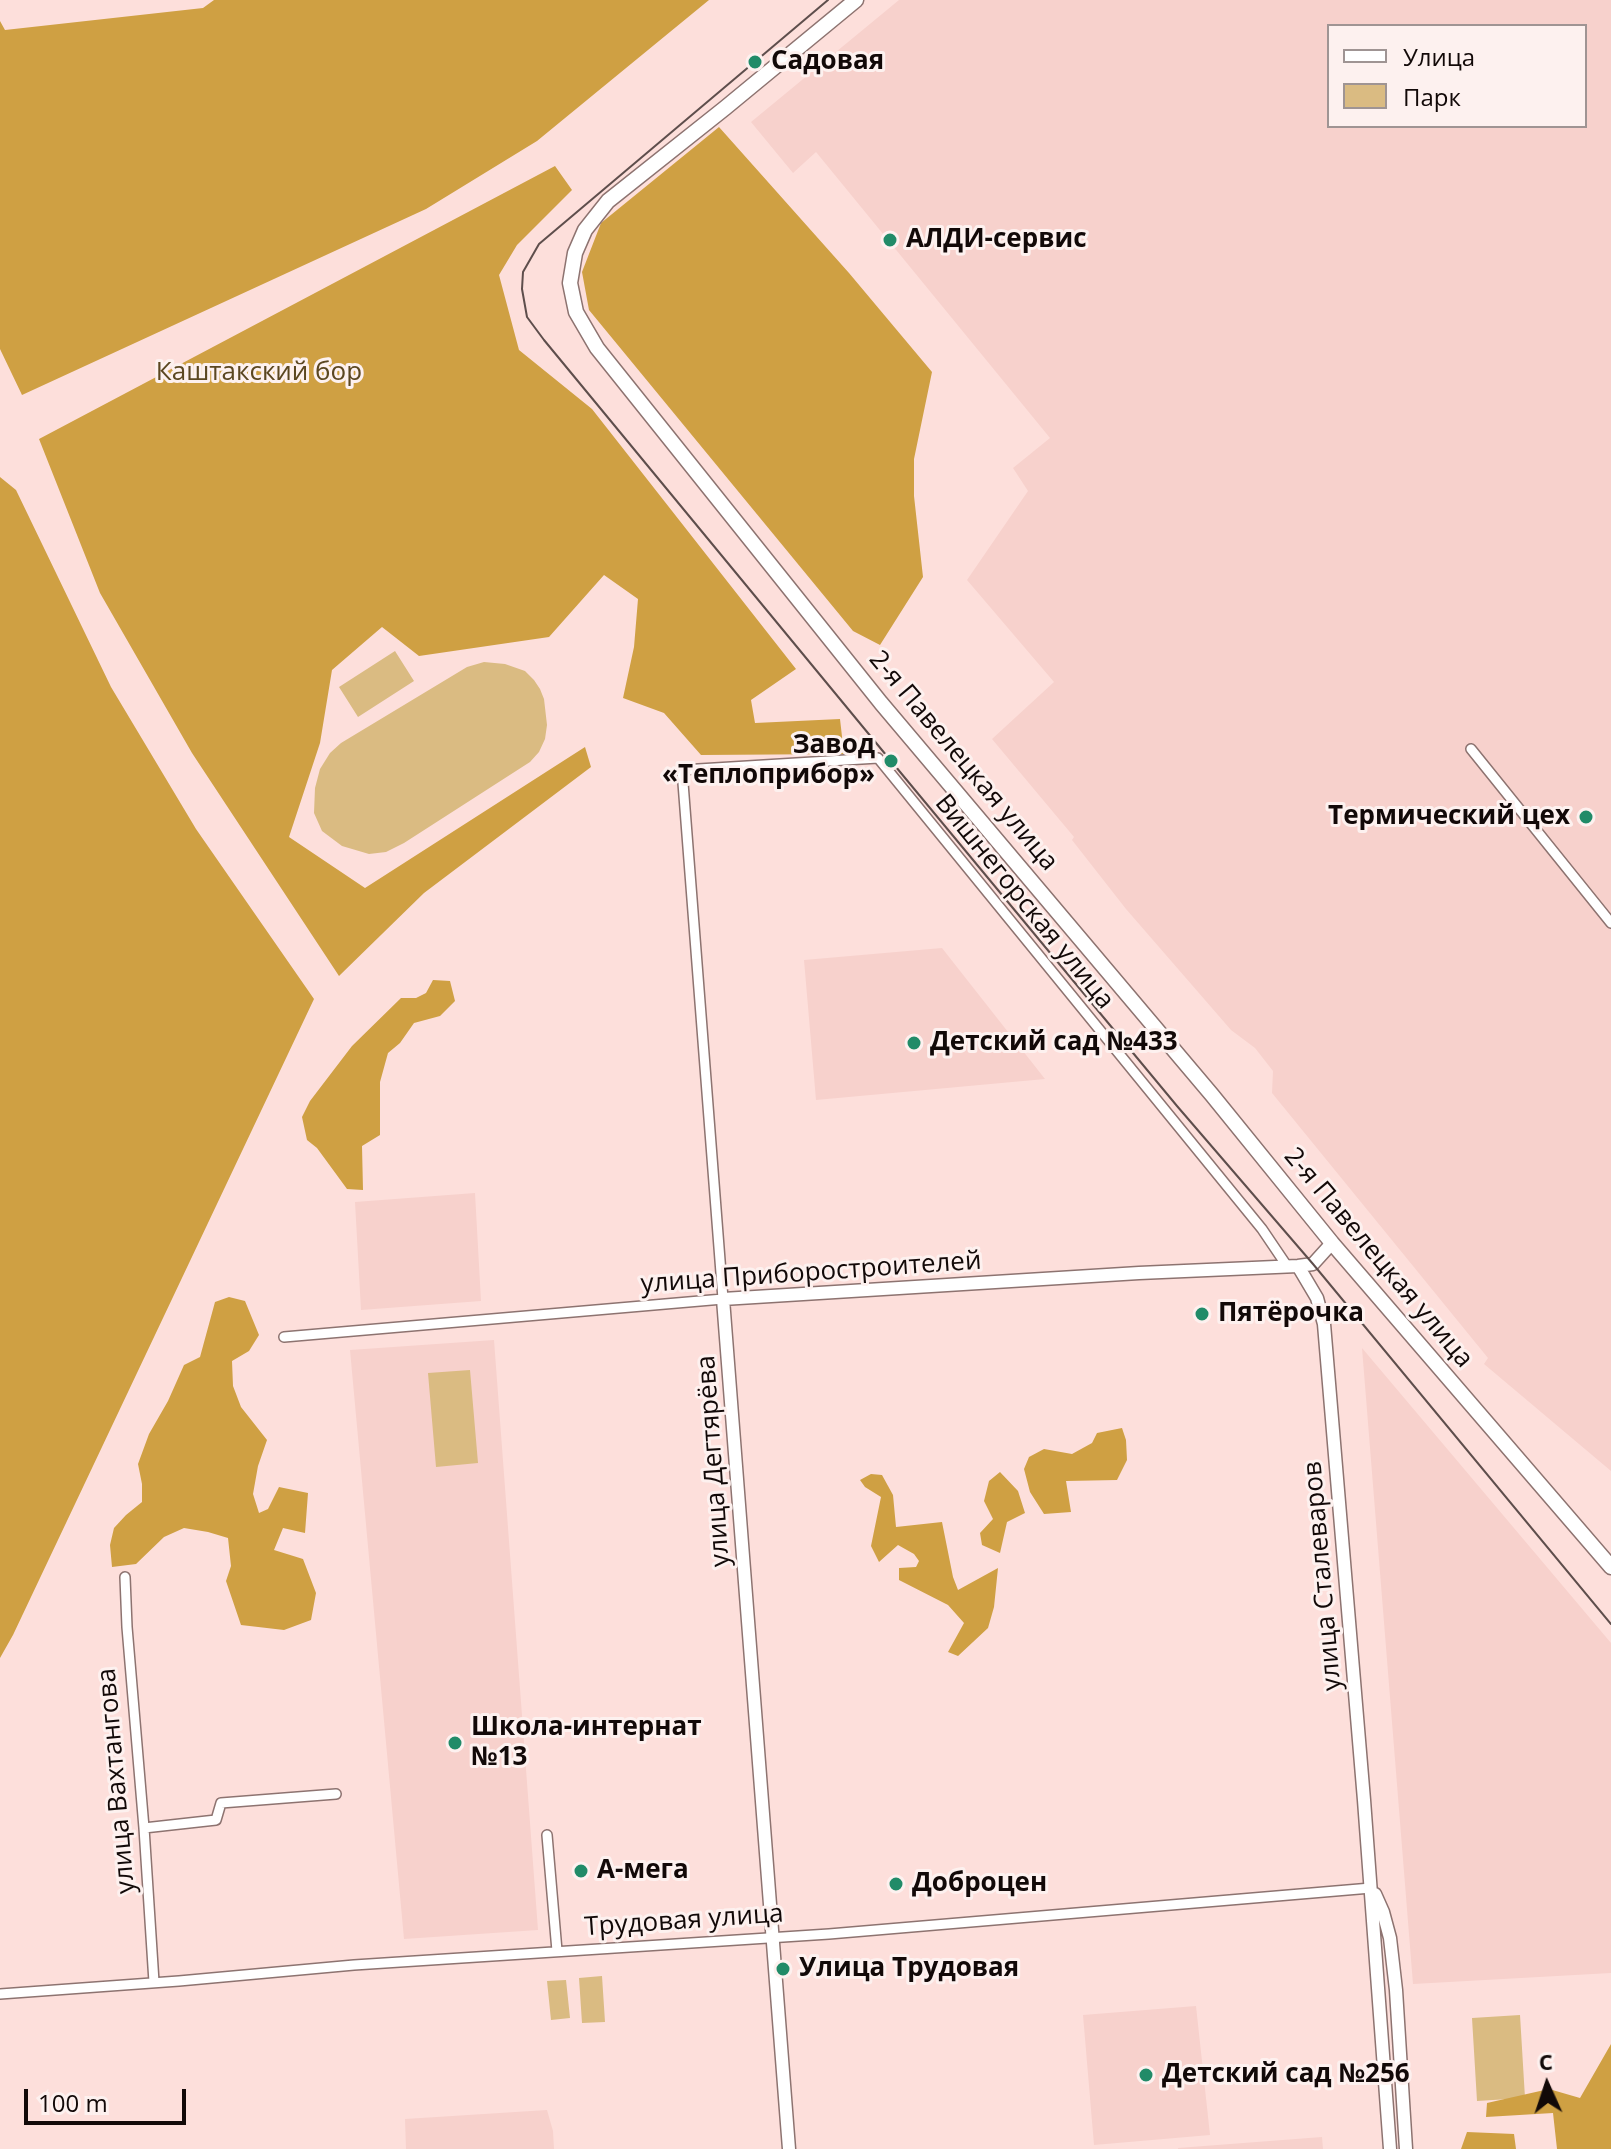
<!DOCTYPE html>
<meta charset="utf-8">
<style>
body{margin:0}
#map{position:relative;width:1611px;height:2149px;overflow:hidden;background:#fddfdb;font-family:"Open Sans",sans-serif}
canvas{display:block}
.legend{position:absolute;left:1327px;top:24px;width:260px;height:104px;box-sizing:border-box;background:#fdf1ef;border:2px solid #9f9493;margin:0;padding:10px 14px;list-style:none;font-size:24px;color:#120908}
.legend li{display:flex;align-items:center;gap:16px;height:40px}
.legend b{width:40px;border:2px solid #9f9493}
.north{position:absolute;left:1507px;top:2045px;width:80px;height:80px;-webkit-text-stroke:6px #fdf1ef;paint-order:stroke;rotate:357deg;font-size:22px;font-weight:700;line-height:32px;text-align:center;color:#120908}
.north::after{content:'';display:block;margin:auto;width:28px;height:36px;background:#120908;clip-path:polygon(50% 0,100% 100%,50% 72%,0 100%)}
.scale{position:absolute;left:24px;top:2089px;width:162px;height:36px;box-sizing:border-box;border:4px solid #120908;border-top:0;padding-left:10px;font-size:24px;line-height:28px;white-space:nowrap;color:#120908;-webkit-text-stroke:6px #fdf1ef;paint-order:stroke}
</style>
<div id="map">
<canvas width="1611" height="2149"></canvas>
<ul class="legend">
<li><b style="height:10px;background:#fff"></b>Улица</li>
<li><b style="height:22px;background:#dabb82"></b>Парк</li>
</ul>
<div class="north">С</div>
<div class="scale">100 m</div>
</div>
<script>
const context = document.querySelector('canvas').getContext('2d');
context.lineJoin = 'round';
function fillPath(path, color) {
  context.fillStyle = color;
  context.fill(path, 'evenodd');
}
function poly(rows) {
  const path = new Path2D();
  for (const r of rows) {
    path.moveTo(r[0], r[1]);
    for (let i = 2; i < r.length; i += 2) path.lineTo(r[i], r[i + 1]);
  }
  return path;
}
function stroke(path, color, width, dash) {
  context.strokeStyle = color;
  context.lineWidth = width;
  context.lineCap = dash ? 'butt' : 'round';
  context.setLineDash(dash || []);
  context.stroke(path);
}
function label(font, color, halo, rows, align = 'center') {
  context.font = font + ' "Open Sans",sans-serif';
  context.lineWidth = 6;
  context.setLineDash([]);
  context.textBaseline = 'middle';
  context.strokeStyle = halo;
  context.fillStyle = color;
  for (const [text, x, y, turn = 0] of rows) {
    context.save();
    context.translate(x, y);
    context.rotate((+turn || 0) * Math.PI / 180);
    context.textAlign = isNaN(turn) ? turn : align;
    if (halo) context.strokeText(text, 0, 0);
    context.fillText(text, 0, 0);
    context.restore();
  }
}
const built = poly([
 [899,0,1611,0,1611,1471,1484,1364,1488,1358,1272,1093,1273,1071,1255,1048,1231,1030,1126,909,1072,840,1074,837,992,739,1054,682,967,580,1028,491,1013,468,1050,438,816,152,793,173,751,122],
 [1329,26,1585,26,1585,126,1329,126],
 [942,948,1045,1079,816,1100,804,960],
 [475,1193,481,1301,361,1310,355,1202],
 [494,1340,538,1930,404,1939,350,1350],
 [1362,1348,1611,1643,1611,1973,1413,1984],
 [1196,2006,1210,2135,1094,2145,1083,2015],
 [547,2110,553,2131,554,2149,406,2149,405,2119],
 [1322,2137,1323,2149,1178,2149,1178,2148]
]);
const green = poly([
 [395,651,414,681,358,717,339,687],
 [484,662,505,664,525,671,534,680,540,689,544,699,547,725,545,739,539,752,530,762,404,843,386,852,369,854,342,846,322,831,314,813,315,788,320,769,330,753,341,743,467,667],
 [470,1370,478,1463,436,1467,428,1373],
 [602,1976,605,2022,582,2023,579,1978],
 [566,1980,570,2018,551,2020,547,1981],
 [1520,2015,1525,2098,1477,2101,1472,2018]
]);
const forest = poly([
 [214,0,709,0,537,141,426,209,22,395,0,349,0,21,5,30,203,8],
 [719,127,849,273,932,372,914,459,914,496,923,577,880,645,853,631,589,310,582,272,601,223],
 [555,166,572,190,517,245,499,275,519,350,592,409,796,669,751,700,755,723,840,719,844,754,701,755,664,713,623,698,634,647,638,599,604,575,549,637,419,656,382,627,332,670,320,743,289,837,365,888,585,747,591,767,424,893,339,976,192,753,100,593,39,439],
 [0,477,16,490,111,687,196,829,314,999,13,1635,0,1658],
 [433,980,450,981,455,1001,440,1016,414,1023,400,1043,388,1053,380,1082,380,1135,362,1146,363,1190,347,1189,317,1148,307,1140,302,1117,310,1101,352,1046,401,998,416,998,426,993],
 [229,1297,245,1301,259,1335,249,1351,232,1361,233,1386,241,1407,267,1440,258,1466,253,1494,259,1513,268,1509,279,1487,308,1493,305,1533,283,1528,274,1550,303,1559,316,1593,311,1620,284,1630,241,1625,226,1581,231,1566,228,1538,208,1532,184,1528,164,1537,136,1564,112,1567,110,1545,114,1528,126,1515,142,1502,142,1484,138,1464,149,1434,168,1401,184,1365,200,1357,215,1302],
 [1122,1428,1126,1440,1127,1460,1117,1480,1066,1481,1071,1512,1044,1514,1030,1492,1024,1469,1029,1457,1044,1449,1072,1454,1092,1443,1097,1433],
 [1000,1472,1018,1491,1025,1513,1007,1522,1000,1553,982,1545,980,1533,993,1519,984,1501,989,1481],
 [871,1474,882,1475,893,1495,896,1527,942,1522,953,1577,958,1590,998,1568,994,1607,988,1628,958,1656,948,1652,964,1623,948,1605,899,1580,899,1568,916,1567,919,1561,914,1554,898,1545,879,1562,871,1546,881,1497,865,1487,860,1480],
 [1611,2044,1611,2149,1557,2149,1553,2113,1486,2117,1487,2103,1549,2089,1580,2098],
 [1467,2132,1514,2134,1516,2149,1461,2149]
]);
const minor = poly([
 [1471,749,1611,923],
 [284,1337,723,1299,682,770,878,758,1262,1229,1287,1266],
 [125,1577,127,1627,144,1828,154,1982],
 [144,1828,216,1820,221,1803,336,1794],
 [547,1835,557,1951],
 [0,1994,179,1981,354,1965,829,1934,1371,1888]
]);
const tertiary = poly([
 [1298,1266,1317,1298,1324,1324,1364,1800,1390,2149],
 [1375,1894,1383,1912,1390,1938,1396,1990,1406,2149],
 [789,2149,723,1299,1139,1273,1298,1266,1313,1264,1332,1243]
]);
const secondary = poly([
 [856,0,725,108,608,201,585,230,575,253,570,283,576,312,597,348,881,703,1212,1095,1332,1243,1611,1567]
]);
const tram = poly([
 [828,0,539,244,523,272,522,289,527,317,544,340,891,761,1177,1106,1313,1264,1611,1624]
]);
const markers = [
 [755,62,8,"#218b68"],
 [890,240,8,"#218b68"],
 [891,761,8,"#218b68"],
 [1586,817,8,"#218b68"],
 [914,1043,8,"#218b68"],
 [1202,1314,8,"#218b68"],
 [455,1743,8,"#218b68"],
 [581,1871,8,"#218b68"],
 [896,1884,8,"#218b68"],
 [783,1969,8,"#218b68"],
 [1146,2075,8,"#218b68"]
];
const poiNames = [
 ["Садовая",771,62],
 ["АЛДИ-сервис",906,240],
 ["Завод",875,746,"right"],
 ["«Теплоприбор»",875,776,"right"],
 ["Термический цех",1570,817,"right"],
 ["Детский сад №433",930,1043],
 ["Пятёрочка",1218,1314],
 ["Школа-интернат",471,1728],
 ["№13",471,1758],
 ["А-мега",597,1871],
 ["Доброцен",912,1884],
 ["Улица Трудовая",799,1969],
 ["Детский сад №256",1162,2075]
];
const parkNames = [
 ["Каштакский бор",259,373]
];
const streetNames = [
 ["2-я Павелецкая улица",963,761,50],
 ["Вишнегорская улица",1024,902,51],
 ["2-я Павелецкая улица",1378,1258,50],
 ["улица Приборостроителей",811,1273,-4],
 ["улица Дегтярёва",714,1461,-94],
 ["улица Сталеваров",1323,1576,-95],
 ["улица Вахтангова",117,1781,-95],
 ["Трудовая улица",684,1921,-4]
];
fillPath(built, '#f7d1cc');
fillPath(green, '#dabb82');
fillPath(forest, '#cfa043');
stroke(minor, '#8d7370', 12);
stroke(tertiary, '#8d7370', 15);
stroke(secondary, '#8d7370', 17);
stroke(minor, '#fff', 9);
stroke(tertiary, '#fff', 12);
stroke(secondary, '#fff', 14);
stroke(tram, '#5e4e4c', 2);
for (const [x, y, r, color] of markers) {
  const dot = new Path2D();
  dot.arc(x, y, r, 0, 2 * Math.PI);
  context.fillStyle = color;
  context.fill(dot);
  stroke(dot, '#fdf1ef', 3);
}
label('bold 26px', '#120908', '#fdf1ef', poiNames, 'left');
label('26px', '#5b4721', '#fdf1ef', parkNames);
label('26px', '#120908', '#fdf1ef', streetNames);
</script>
